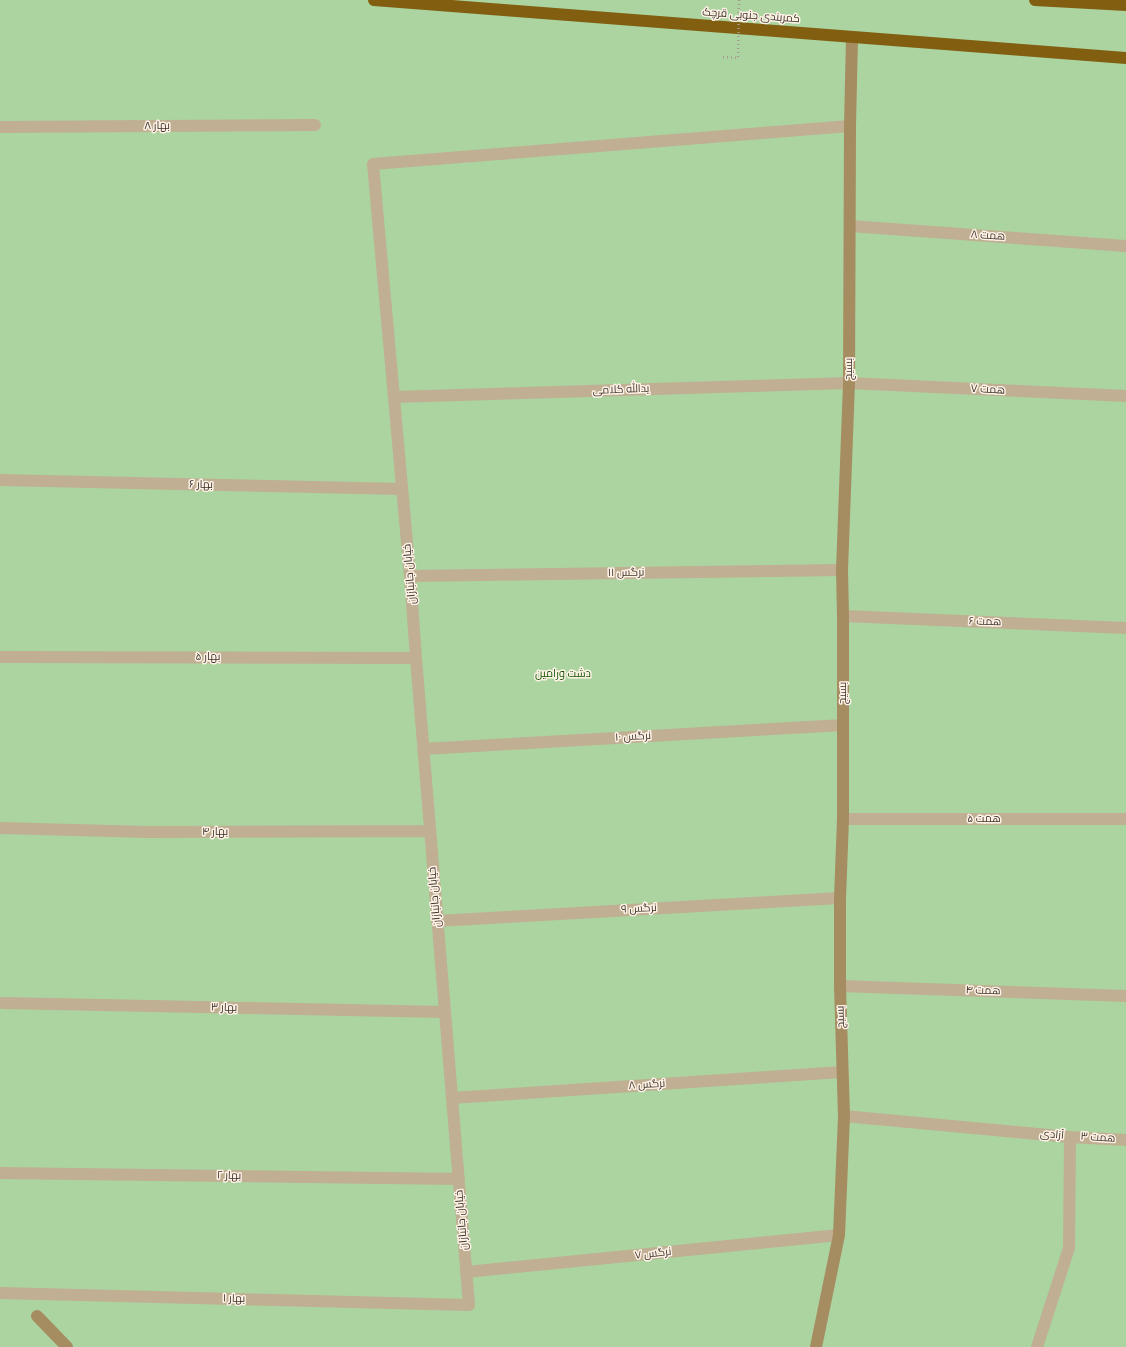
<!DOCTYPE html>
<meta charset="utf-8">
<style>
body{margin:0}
canvas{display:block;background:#fef2e7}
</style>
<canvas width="1126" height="1347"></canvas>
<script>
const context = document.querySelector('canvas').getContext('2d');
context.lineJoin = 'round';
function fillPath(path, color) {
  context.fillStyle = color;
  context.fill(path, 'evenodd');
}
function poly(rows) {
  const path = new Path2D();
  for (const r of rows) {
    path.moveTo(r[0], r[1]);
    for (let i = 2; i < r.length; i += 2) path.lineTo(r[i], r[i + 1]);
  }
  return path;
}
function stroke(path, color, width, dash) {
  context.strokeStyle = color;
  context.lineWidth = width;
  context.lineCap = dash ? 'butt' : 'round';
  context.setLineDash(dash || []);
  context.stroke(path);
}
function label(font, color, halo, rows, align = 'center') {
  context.font = font + ' "Roboto Condensed",Cairo,sans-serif';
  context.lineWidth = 3;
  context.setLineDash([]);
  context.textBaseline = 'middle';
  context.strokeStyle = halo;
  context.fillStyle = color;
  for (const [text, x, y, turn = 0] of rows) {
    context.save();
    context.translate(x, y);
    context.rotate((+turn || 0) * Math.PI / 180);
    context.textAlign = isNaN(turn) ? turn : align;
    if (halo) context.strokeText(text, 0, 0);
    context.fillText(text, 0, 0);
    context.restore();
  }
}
const green = poly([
 [0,0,1126,0,1126,1347,0,1347]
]);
const street = poly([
 [0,127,315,125],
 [850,226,1126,246],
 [394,397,849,383,1126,396],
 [0,480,402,489],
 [410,576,842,570],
 [843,616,1126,628],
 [0,657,416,658],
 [423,749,843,725],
 [843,819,1126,819],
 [0,828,148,832,430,831],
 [437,921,840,898],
 [840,986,1126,996],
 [3,1003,445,1012],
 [452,1098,842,1072],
 [844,1116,1070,1137,1069,1248,1037,1347],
 [1070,1137,1126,1140],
 [0,1173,459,1179],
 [466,1272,839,1235],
 [0,1293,469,1305,416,658,410,576,373,164,850,126]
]);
const secondary = poly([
 [37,1316,67,1347],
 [816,1347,839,1235,844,1116,840,986,840,898,843,819,843,616,842,570,849,383,850,126,852,37]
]);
const highway = poly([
 [374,0,1126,58],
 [1035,0,1126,5]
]);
const pathBridge = poly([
 [723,57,738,58,739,0]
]);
const streetNames = [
 ["کمربندی جنوبی قرچک",751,16,4],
 ["بهار ۸",157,126],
 ["همت ۸",988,236,4],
 ["بسیج",849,369,-90],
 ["یدالله کلامی",621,390,-2],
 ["همت ۷",988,390,3],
 ["بهار ۶",201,485,1],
 ["نرگس ۱۱",626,573,-1],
 ["خیابان جانبازان",410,574,-95],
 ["همت ۶",985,622,2],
 ["بهار ۵",208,657],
 ["بسیج",843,693,-90],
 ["نرگس ۱۰",633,737,-3],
 ["همت ۵",984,819],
 ["بهار ۴",215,832],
 ["خیابان جانبازان",435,897,-95],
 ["نرگس ۹",639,909,-3],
 ["همت ۴",983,991,2],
 ["بهار ۳",224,1008,1],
 ["بسیج",841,1017,-91],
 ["نرگس ۸",647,1085,-4],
 ["آزادی",1052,1135,5],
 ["همت ۳",1098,1138,4],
 ["بهار ۲",229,1176,1],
 ["خیابان جانبازان",462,1220,-95],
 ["نرگس ۷",653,1254,-6],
 ["بهار ۱",234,1299,1]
];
const parkNames = [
 ["دشت ورامین",563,674]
];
fillPath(green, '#abd4a1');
stroke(street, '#c0af92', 12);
stroke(secondary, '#a68c61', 12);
stroke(highway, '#825e10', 12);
stroke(pathBridge, '#a69b90', 2.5, [1, 3]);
label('11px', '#41362c', '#fef2e7', streetNames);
label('11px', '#145600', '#fef2e7', parkNames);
</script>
